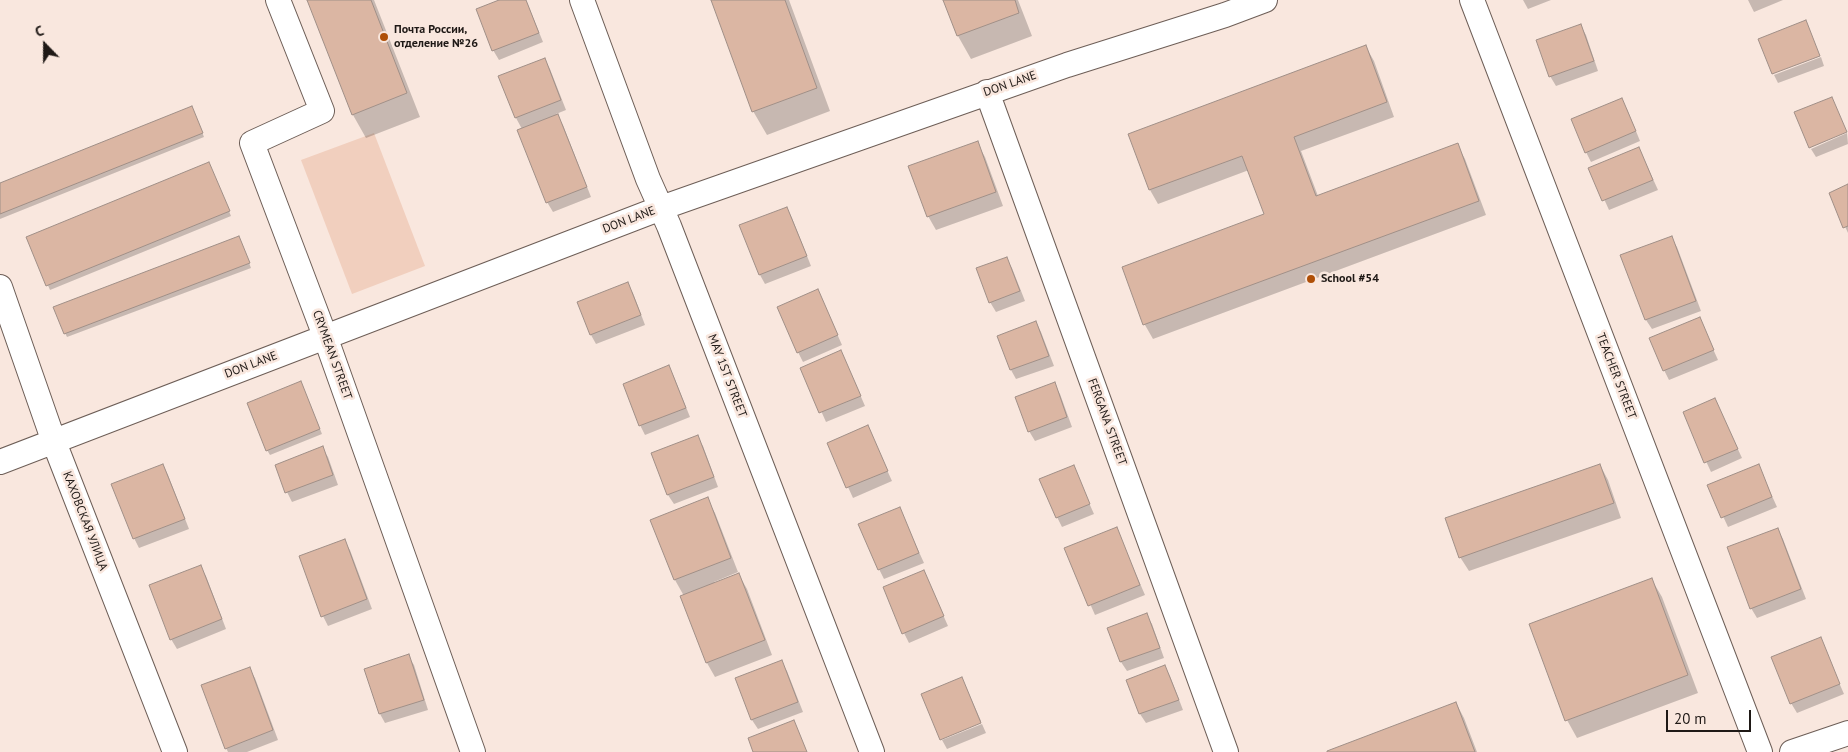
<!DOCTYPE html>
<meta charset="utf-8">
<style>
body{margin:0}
#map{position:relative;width:1848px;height:752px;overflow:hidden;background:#f9e7de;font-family:"PT Sans",sans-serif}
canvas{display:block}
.north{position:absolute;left:20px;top:20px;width:50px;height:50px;-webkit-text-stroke:4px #f9e7de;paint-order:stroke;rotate:338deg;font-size:14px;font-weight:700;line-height:20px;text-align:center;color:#1f1916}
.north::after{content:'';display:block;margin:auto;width:18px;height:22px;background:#1f1916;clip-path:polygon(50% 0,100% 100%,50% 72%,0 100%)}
.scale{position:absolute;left:1666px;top:710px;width:85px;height:22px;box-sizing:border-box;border:2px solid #1f1916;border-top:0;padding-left:6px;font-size:15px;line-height:18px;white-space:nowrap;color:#1f1916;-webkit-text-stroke:4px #f9e7de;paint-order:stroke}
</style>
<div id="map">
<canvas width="1848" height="752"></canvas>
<div class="north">С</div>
<div class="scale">20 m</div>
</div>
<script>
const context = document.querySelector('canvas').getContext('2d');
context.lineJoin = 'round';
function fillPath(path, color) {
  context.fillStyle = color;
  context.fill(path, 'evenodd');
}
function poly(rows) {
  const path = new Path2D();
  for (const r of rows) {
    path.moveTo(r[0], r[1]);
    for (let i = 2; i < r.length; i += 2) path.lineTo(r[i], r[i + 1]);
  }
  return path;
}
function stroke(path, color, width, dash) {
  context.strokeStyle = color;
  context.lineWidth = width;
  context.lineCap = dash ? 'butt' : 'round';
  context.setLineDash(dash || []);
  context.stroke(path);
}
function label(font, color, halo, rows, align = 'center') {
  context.font = font + ' "PT Sans",sans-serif';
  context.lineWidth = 5;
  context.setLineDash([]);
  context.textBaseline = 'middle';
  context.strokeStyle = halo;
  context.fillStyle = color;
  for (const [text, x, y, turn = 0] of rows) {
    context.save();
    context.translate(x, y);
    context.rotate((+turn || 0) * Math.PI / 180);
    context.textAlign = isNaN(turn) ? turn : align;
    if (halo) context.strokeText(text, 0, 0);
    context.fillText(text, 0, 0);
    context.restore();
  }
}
const green = poly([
 [374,133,425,266,352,294,301,160]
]);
const shadow = poly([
 [308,0,374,0,420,117,366,138,353,115],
 [502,0,526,0,543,42,499,60,493,50],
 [712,0,789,0,830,111,767,135,753,111],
 [945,0,1018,0,1032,36,971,59,958,36],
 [1523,0,1551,0,1528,9],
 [1748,0,1783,0,1754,12],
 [1580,25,1586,35,1598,71,1556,86,1550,76],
 [1366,47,1374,61,1394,117,1301,151,1318,196,1457,144,1465,159,1486,215,1153,339,1145,325,1124,268,1265,215,1249,170,1158,204,1150,190],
 [1821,57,1824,66,1778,83,1774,75],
 [545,60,550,69,566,110,556,114,563,125,591,197,553,212,547,202,522,129,516,118,500,77],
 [1627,109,1640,141,1591,162,1586,152],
 [194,112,204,137,0,219,0,184],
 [1847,133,1848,144,1816,157,1811,149],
 [977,143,985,157,1003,206,936,230,928,216],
 [1639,148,1658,190,1609,210,1590,168],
 [211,168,231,216,50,290,27,237],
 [1848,186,1848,233,1830,193],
 [787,208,792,218,811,266,765,284,760,275],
 [1671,237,1677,247,1701,311,1652,329,1646,320,1622,256],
 [241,242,251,268,67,337,65,333],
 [1006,258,1012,268,1025,301,996,312,990,302],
 [627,283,633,293,645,325,596,344,591,335,578,303],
 [818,291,842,345,803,362,798,352],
 [1699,318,1718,360,1669,380,1664,370],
 [1036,322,1041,332,1054,366,1016,379,1011,370],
 [841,351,865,406,826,422,802,368],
 [669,367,674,377,690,417,645,435,640,425],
 [1054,384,1060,394,1072,427,1035,441,1029,431],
 [303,387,322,434,270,455,267,450],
 [1715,400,1742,458,1711,472,1684,413],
 [867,426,892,481,853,498,828,443],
 [697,437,703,446,718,487,674,504,668,495,652,454],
 [322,448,328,457,338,485,292,502,287,492],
 [163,465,168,475,189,529,139,548,134,538],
 [1600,465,1608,480,1621,518,1469,571,1460,557],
 [1758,465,1777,507,1728,527,1709,486],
 [1073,467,1094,514,1062,527,1057,517],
 [707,499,715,513,738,572,714,582,715,584,739,575,747,589,772,655,715,677,707,663,682,597,684,596,675,580,652,521],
 [899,508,924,563,884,579,879,569],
 [1116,528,1145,595,1095,615,1066,549],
 [1778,530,1783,539,1806,599,1757,618,1751,608],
 [344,541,350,550,372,609,328,626,323,616],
 [200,567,206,576,226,629,177,649,171,639],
 [924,572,948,626,909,643,904,633],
 [1652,580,1662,597,1698,693,1577,738,1567,720],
 [1146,615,1152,624,1164,658,1127,671,1121,662,1109,629],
 [1820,639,1844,694,1797,713,1791,703],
 [408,656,414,665,428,710,385,723,380,714,365,670],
 [781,662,787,671,803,712,758,729,752,720,737,679],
 [1165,667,1170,676,1183,710,1146,723,1140,714,1128,681],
 [249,668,255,678,278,740,247,752,228,752,226,748],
 [962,678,981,721,941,738],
 [1456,703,1464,718,1477,752,1329,752],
 [794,722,807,752,754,752],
 [982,724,986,733,947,749,942,740]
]);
const building = poly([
 [307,0,371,0,407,93,352,115,307,0],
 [499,0,526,0,539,33,492,51,476,9,499,0],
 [711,0,785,0,817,88,752,112,711,0],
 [943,0,1015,0,1019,13,957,36,943,0],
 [1806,20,1820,56,1772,74,1758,39,1806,20],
 [1581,24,1594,61,1549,77,1536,40,1581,24],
 [1366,45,1387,102,1294,137,1316,196,1458,143,1479,201,1143,325,1122,267,1264,214,1242,156,1149,190,1128,134,1366,45],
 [545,58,561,100,515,118,498,76,545,58],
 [1832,97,1847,132,1809,148,1794,112,1832,97],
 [1622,98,1636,131,1585,153,1571,119,1622,98],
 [192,106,203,133,0,214,0,183,192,106],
 [558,114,587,187,546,203,517,130,558,114],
 [978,141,996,192,927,217,908,166,978,141],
 [1639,147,1653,180,1602,201,1588,168,1639,147],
 [209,162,230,211,46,286,26,237,209,162],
 [1848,184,1848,226,1843,228,1829,193,1848,184],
 [787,207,807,256,759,275,739,225,787,207],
 [239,236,250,263,64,334,53,307,239,236],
 [1672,236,1696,301,1645,320,1620,255,1672,236],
 [1007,257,1020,291,989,303,976,268,1007,257],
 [628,282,641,315,590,335,577,302,628,282],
 [818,289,838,335,797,353,777,307,818,289],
 [1700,317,1714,350,1663,371,1649,338,1700,317],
 [1036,321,1049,356,1010,370,997,336,1036,321],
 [841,350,861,396,819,413,800,368,841,350],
 [669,365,686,408,639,426,623,384,669,365],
 [301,381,320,429,266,451,247,403,301,381],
 [1055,382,1067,417,1028,432,1015,397,1055,382],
 [1715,398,1738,449,1704,463,1683,412,1715,398],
 [868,425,888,471,846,488,827,443,868,425],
 [698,435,714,477,667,495,651,453,698,435],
 [323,446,333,475,285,493,275,465,323,446],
 [163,464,185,519,133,539,111,484,163,464],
 [1600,464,1614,503,1459,558,1445,518,1600,464],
 [1759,464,1772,497,1721,518,1707,485,1759,464],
 [1074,465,1090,504,1056,518,1039,479,1074,465],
 [708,497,731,558,674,580,650,520,708,497],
 [900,507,919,553,878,570,858,524,900,507],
 [1117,527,1140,585,1088,606,1064,548,1117,527],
 [1778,528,1801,589,1750,609,1727,547,1778,528],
 [345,539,367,599,321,617,299,556,345,539],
 [201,565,222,619,170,640,149,585,201,565],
 [924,570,944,616,902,634,883,587,924,570],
 [739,573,765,640,706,663,680,596,739,573],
 [1652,578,1688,675,1565,721,1529,624,1652,578],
 [1147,613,1160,648,1120,662,1107,628,1147,613],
 [1821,637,1840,684,1790,704,1771,657,1821,637],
 [409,654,424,700,379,714,364,669,409,654],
 [782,660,798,702,751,720,735,678,782,660],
 [1165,665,1179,700,1139,714,1126,680,1165,665],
 [250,667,273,730,225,749,201,685,250,667],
 [962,677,981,723,940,740,921,694,962,677],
 [1456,702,1475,752,1327,752,1327,751,1456,702],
 [794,720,807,752,753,752,748,738,794,720]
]);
const minor = poly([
 [278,0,322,111,252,143,325,336,473,752],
 [582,0,648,179,669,226,872,752],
 [1472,0,1760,752],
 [987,92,1226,752],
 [0,287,54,442,175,752],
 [0,462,661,208,1067,65,1225,15,1265,0],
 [1792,752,1848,733]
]);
const markers = [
 [384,37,5,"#af4f07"],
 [1311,279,5,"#af4f07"]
];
const poiNames = [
 ["Почта России,",394,30],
 ["отделение №26",394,44],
 ["School #54",1321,279]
];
const streetNames = [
 ["DON LANE",1010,84,-19],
 ["DON LANE",629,220,-21],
 ["CRYMEAN STREET",332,355,70],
 ["DON LANE",251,365,-21],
 ["MAY 1ST STREET",727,376,69],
 ["TEACHER STREET",1616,376,69],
 ["FERGANA STREET",1107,422,70],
 ["КАХОВСКАЯ УЛИЦА",85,521,69]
];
fillPath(green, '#f1cfbe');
fillPath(shadow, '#0003');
fillPath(building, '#dbb6a3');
stroke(building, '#a08f87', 1);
stroke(minor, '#6d5e57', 26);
stroke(minor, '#fff', 24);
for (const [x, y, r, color] of markers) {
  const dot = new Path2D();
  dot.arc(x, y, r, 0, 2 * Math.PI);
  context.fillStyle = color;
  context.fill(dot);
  stroke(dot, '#f9e7de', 2);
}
label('bold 12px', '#1f1916', '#f9e7de', poiNames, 'left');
label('12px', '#1f1916', '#f9e7de', streetNames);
</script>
